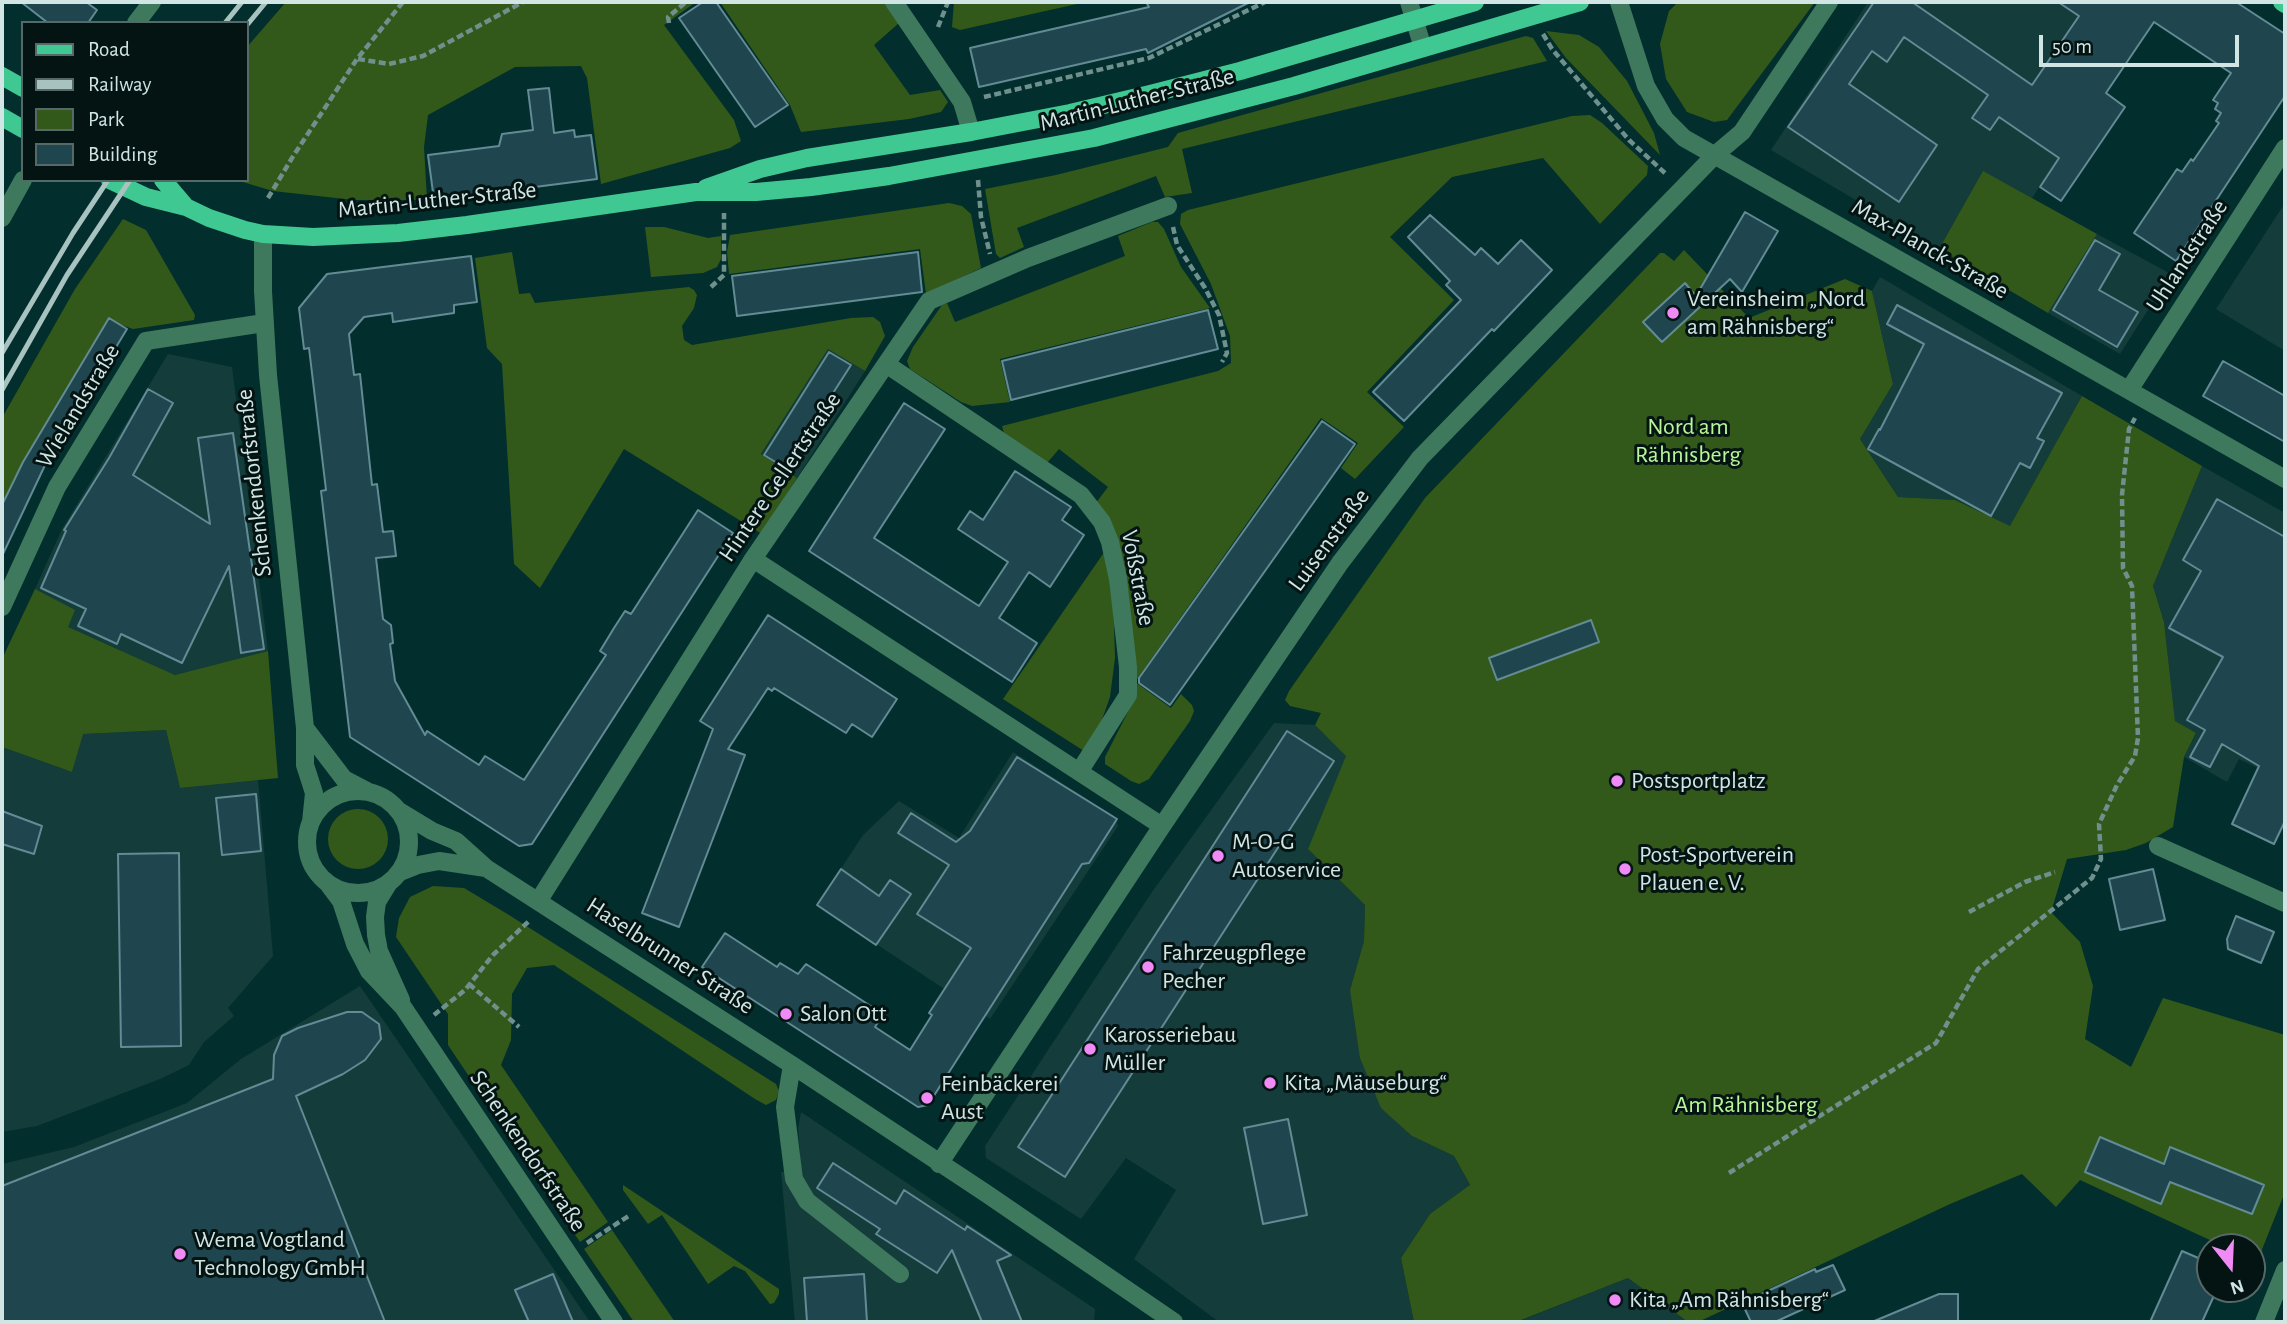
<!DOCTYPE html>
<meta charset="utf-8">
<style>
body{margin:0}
#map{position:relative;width:2287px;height:1324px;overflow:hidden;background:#022f2d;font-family:"Alegreya Sans",sans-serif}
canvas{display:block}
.frame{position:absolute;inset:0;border:4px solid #d1e6e4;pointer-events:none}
.legend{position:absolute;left:21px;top:21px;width:228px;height:161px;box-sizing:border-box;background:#041413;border:2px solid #566867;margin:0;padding:9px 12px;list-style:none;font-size:21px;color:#d1e6e4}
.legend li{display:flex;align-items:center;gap:14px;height:35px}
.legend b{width:35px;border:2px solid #566867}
.north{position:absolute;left:2196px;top:1233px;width:70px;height:70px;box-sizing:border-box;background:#041413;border:2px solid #566867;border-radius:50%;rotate:162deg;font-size:19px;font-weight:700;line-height:28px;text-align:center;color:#d1e6e4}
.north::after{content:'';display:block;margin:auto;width:24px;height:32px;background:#f08bf6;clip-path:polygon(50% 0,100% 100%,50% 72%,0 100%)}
.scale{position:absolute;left:2039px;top:35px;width:200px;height:32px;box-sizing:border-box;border:4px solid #d1e6e4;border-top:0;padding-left:9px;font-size:21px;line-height:24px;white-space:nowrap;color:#d1e6e4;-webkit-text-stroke:5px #041413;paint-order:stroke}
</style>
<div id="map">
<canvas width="2287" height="1324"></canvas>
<div class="frame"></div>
<ul class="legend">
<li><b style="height:9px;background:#40c892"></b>Road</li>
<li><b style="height:9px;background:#a8c2c0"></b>Railway</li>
<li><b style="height:19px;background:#33591a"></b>Park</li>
<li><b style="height:19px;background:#1f464f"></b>Building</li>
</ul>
<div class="north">N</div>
<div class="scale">50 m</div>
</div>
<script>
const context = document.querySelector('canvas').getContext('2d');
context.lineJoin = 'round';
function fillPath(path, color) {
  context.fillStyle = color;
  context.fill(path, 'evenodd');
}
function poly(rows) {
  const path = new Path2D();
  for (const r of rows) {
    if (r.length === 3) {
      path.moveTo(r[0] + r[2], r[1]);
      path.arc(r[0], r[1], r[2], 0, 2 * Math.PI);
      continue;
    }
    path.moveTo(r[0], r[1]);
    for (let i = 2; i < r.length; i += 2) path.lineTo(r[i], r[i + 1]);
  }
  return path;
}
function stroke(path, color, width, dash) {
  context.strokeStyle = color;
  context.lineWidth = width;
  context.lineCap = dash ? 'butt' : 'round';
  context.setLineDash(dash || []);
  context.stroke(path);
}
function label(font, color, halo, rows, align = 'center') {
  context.font = font + ' "Alegreya Sans",sans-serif';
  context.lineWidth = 6;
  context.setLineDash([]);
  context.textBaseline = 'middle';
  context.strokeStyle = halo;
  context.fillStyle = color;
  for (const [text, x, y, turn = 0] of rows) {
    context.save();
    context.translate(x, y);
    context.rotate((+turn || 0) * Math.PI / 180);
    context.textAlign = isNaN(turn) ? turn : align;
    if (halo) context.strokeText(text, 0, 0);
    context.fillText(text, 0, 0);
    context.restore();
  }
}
const built = poly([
 [1868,2,2168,2,2032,198,1983,172,1939,249,1771,150],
 [2285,203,2285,351,2216,309],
 [2097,234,2171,274,2120,354,2048,313],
 [1880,277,2082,396,2010,527,1955,500,1898,497,1860,439,1893,384,1872,291],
 [828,349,865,371,797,478,761,455],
 [168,354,232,367,268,651,175,675,67,627,35,589,62,529],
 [2202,466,2285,513,2285,734,2264,771,2239,759,2227,782,2184,757,2196,734,2175,722,2164,622,2153,586],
 [1274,723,1315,725,1347,756,1308,849,1365,905,1364,941,1350,990,1412,1136,1454,1156,1470,1186,1430,1214,1401,1258,1414,1322,1219,1322,1134,1259,1176,1190,1126,1158,1081,1219,986,1158,985,1146,1152,892],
 [166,730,180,788,258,779,273,956,228,1008,234,1016,204,1042,189,1065,160,1079,37,1126,2,1132,2,747,72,772,82,734],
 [1013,752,1114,816,1118,826,990,1019,817,905,863,835,899,801,959,838],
 [360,986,590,1322,2,1322,2,1164,74,1147,187,1103,241,1059],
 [801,1112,1095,1309,1094,1322,795,1322,781,1172,801,1170,798,1129],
 [1628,1278,1688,1322,1517,1322]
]);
const green = poly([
 [286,2,696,2,664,25,734,120,741,141,730,148,601,184,587,78,581,66,515,67,428,115,424,147,427,200,354,200,273,191,236,180,247,180,247,47],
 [720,2,885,2,899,23,874,45,910,95,940,90,948,102,941,112,909,119,801,132,790,105],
 [954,2,1086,2,960,30,952,27],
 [1678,2,1815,2,1727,120,1714,122,1687,112,1666,79,1660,44,1669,11],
 [1546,31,1579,35,1599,47,1627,81,1654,133,1660,155,1566,58],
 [1526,36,1533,38,1547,61,1182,149,1192,193,1165,197,1156,176,1017,228,1024,247,1000,258,996,254,985,189,1056,175,1168,147,1178,133],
 [1590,115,1602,123,1648,166,1647,175,1600,224,1543,158,1452,177,1390,237,1454,300,1367,392,1404,427,1355,479,1341,468,1358,443,1321,418,1135,682,1171,708,1181,694,1192,705,1194,711,1190,721,1149,779,1139,784,1131,781,1105,764,1105,757,1133,702,1096,503,1108,487,1059,449,1047,463,1004,433,1002,426,1218,371,1231,363,1230,336,1211,284,1180,224,1181,214,1188,210,1572,116],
 [1983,171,2097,234,2048,313,1939,249],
 [949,203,962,206,971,214,981,268,926,294,920,249,729,274,727,252,730,235],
 [123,219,146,230,195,315,194,320,133,329,108,320,2,516,2,418,75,289],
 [1152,222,1158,222,1164,229,1181,267,1210,308,1000,359,1010,402,972,406,961,402,910,369,907,361,913,347,942,305,947,303,955,322,1125,256,1118,236],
 [645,227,664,227,708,238,721,236,721,259,717,267,703,273,651,277],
 [1684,250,1749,318,1845,279,1872,291,1893,384,1860,439,1898,497,1955,500,2010,526,2082,396,2202,466,2153,586,2164,622,2175,721,2196,733,2184,757,2173,827,2146,843,2126,850,2067,859,2051,912,2080,942,2093,986,2085,1039,2131,1067,2163,998,2285,1035,2285,1192,2257,1262,2252,1260,2252,1247,2225,1247,2080,1180,2056,1207,2022,1174,1950,1204,1698,1322,1688,1322,1628,1278,1516,1322,1414,1322,1401,1258,1430,1214,1470,1185,1454,1156,1412,1136,1381,1108,1360,1058,1350,990,1364,941,1365,905,1308,849,1346,756,1315,725,1321,713,1290,706,1285,700,1289,691,1425,498,1660,253,1664,253,1674,261],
 [512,252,519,294,530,293,535,303,689,287,694,290,697,295,694,308,682,326,684,340,692,345,851,318,873,317,880,322,885,336,865,371,828,349,761,454,797,478,762,534,624,449,540,588,514,564,502,364,487,348,475,258],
 [1105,551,1113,593,1115,658,1110,697,1100,725,1084,751,1003,699],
 [35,589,75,610,68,627,175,675,268,651,278,778,180,788,166,730,83,734,72,772,2,747,2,659],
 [358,839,30],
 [433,886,464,888,509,915,776,1084,779,1091,776,1100,766,1105,755,1099,554,965,527,968,512,994,511,1040,501,1065,608,1222,580,1242,448,1045,448,1014,396,937,399,918,410,897],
 [623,1185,779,1289,779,1294,774,1303,770,1304,745,1271,734,1266,708,1284,662,1215,648,1224,623,1190],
 [612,1230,675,1322,634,1322,584,1249]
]);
const building = poly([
 [21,2,86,2,97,10,88,23,48,23,21,2],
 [703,2,716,2,788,105,755,127,679,18,703,2],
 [1146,2,1250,2,1148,53,1146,49,979,87,970,48,1149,7,1146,2],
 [1874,2,1912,2,2032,85,2079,16,2058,2,2236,2,2285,34,2285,96,2176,261,2134,233,2177,169,2182,172,2191,159,2193,161,2219,123,2216,121,2221,113,2215,109,2218,103,2213,100,2231,73,2154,22,2106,93,2125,107,2061,201,2040,187,2059,158,1999,117,1990,130,1972,118,1988,95,1904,37,1887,62,1872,51,1849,84,1937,145,1899,202,1788,127,1874,2],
 [549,88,554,133,574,130,575,137,591,135,597,179,434,200,428,155,499,146,502,134,533,130,528,90,549,88],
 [1745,212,1778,231,1742,292,1730,279,1662,342,1643,322,1685,283,1696,296,1745,212],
 [1430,215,1475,255,1481,248,1498,264,1521,240,1552,270,1494,331,1492,329,1404,421,1373,392,1461,300,1446,285,1450,281,1408,237,1430,215],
 [2095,240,2120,254,2099,290,2138,312,2117,347,2053,310,2095,240],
 [918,252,922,292,737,316,732,276,918,252],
 [471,256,477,302,454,305,454,313,393,322,392,313,364,317,349,334,354,375,360,374,372,485,377,484,383,532,393,531,396,556,376,558,383,619,391,625,393,643,390,644,395,681,425,735,427,731,479,765,485,756,524,780,606,655,600,651,614,628,625,611,631,614,698,510,733,533,532,844,519,846,350,737,321,491,326,490,309,348,304,349,299,308,327,274,471,256],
 [1897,305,2062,393,2037,438,2044,441,2030,468,2020,463,1991,516,1868,449,1879,429,1880,430,1924,344,1887,324,1897,305],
 [1208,310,1218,349,1011,400,1002,361,1208,310],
 [109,318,127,329,47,461,2,556,2,505,23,462,109,318],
 [829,352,851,365,785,468,764,455,829,352],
 [2223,361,2285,396,2285,442,2203,396,2223,361],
 [148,389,173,403,133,475,210,524,198,438,233,433,264,649,241,653,229,566,182,663,121,634,117,644,78,626,86,609,41,588,66,531,64,530,109,458,148,389],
 [904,403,945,429,874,538,979,606,1008,562,958,529,970,511,983,520,1015,471,1071,507,1062,520,1084,535,1050,587,1029,572,999,618,1037,643,1012,682,809,551,904,403],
 [1322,421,1355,444,1170,705,1139,683,1139,678,1322,421],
 [2217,499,2285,537,2285,821,2274,844,2232,824,2259,766,2222,744,2210,767,2190,757,2205,730,2187,720,2223,657,2169,628,2201,571,2183,560,2217,499],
 [768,615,897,699,872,737,852,724,846,733,774,688,772,691,768,688,728,749,745,755,679,927,642,913,713,729,700,721,768,615],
 [1591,620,1599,642,1497,680,1489,658,1591,620],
 [1287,731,1334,761,1065,1177,1018,1147,1287,731],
 [1017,757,1117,819,1089,863,1082,864,928,1105,918,1107,702,967,725,933,777,967,780,963,798,974,806,964,883,1014,875,1027,910,1050,932,1015,929,1013,971,948,917,914,949,865,898,833,911,813,956,842,970,831,1017,757],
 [256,794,261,851,222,855,216,798,256,794],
 [2,811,42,826,34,854,2,844,2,811],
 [179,853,181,1046,121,1047,118,854,179,853],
 [841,869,879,896,890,880,911,894,876,945,817,905,841,869],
 [2153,869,2165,920,2120,930,2109,879,2153,869],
 [2236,916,2274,932,2261,963,2228,949,2227,939,2236,916],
 [347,1012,362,1012,379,1024,381,1039,365,1060,343,1074,296,1096,385,1322,2,1322,2,1186,273,1079,274,1055,282,1036,298,1028,347,1012],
 [1288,1119,1307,1215,1263,1224,1244,1128,1288,1119],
 [2100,1137,2164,1164,2170,1147,2264,1185,2252,1214,2170,1182,2161,1204,2085,1172,2100,1137],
 [833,1163,896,1204,904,1190,965,1230,967,1226,1011,1255,997,1261,1022,1322,982,1322,952,1250,937,1273,876,1234,880,1229,817,1188,833,1163],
 [2182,1251,2210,1263,2210,1289,2217,1289,2202,1322,2150,1322,2182,1251],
 [1833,1265,1845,1290,1775,1322,1751,1322,1742,1303,1815,1269,1816,1272,1833,1265],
 [553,1274,573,1322,529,1322,515,1290,553,1274],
 [864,1274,867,1322,807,1322,804,1278,864,1274],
 [1939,1294,1958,1294,1958,1322,1872,1322,1939,1294]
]);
const path = poly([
 [669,23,668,17,686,2],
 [938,27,948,2],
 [1543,34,1552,49,1629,140,1666,174],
 [358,59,389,64,423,56,523,2],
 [984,97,1149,58,1265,2],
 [978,180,981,217,990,254],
 [268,198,292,158,357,59,403,2],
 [1173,227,1177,245,1205,288,1219,315,1227,353,1222,362],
 [711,287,724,275,724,213],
 [1969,912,2025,882,2055,872],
 [469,984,519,1027],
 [434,1015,465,990,493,955,529,921],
 [1729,1173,1936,1043,1978,969,2092,878,2101,859,2099,824,2117,785,2135,756,2138,738,2132,586,2123,568,2122,495,2129,429,2135,418],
 [587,1243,630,1215]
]);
const minor = poly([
 [894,2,962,102,971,132],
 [1409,2,1423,48],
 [1619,2,1646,86,1665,119,1684,138,2285,479],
 [136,23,152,2],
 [2,218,23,180],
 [263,234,263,291,268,375,305,728,305,765,314,793,311,822],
 [886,364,1081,495,1102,522,1110,542,1118,579,1128,667,1128,695,1079,772],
 [2129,390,2285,148],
 [753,559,1162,826],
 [2,607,57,487,146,341,264,323],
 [305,728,344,779,367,791],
 [358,842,51],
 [399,811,432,831,456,841,486,868,792,1065,987,1194,1174,1322],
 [2158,846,2285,903],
 [398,873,418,865,439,861,486,868],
 [388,884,377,902,375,917,376,935,379,951,401,1000],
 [329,885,341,901,355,944,369,971,403,1007,614,1322],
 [539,900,753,559,929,301,1028,258,1168,206],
 [792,1065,785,1107,794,1179,807,1201,900,1274],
 [939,1164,1162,826,1340,563,1420,458,1716,154,1742,132,1829,2],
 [2264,1322,2285,1270]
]);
const major = poly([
 [2282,2,2285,4],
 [2,76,23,88],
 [2,117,23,129],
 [110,180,146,197,186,207,209,218,245,230,263,234,313,237,398,233,467,225,696,192,756,192,811,187,889,176,1094,138,1294,86,1580,2],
 [163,180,186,207],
 [706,188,760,169,807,158,971,132,1070,113,1150,94,1240,71,1475,2]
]);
const rail = poly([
 [225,23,242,2],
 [247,25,266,2],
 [2,353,73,233,108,180],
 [2,390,67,275,130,180]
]);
const markers = [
 [1673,313,7,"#f08bf6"],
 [1617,781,7,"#f08bf6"],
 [1218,856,7,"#f08bf6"],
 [1625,869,7,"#f08bf6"],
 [1148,967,7,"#f08bf6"],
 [786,1014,7,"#f08bf6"],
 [1090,1049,7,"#f08bf6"],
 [1270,1083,7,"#f08bf6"],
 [927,1098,7,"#f08bf6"],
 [180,1254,7,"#f08bf6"],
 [1615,1300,7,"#f08bf6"]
];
const streetNames = [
 ["Martin-Luther-Straße",1137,100,-14],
 ["Martin-Luther-Straße",437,200,-6],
 ["Max-Planck-Straße",1930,249,30],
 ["Uhlandstraße",2187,256,-57],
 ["Wielandstraße",78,406,-59],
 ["Hintere Gellertstraße",780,477,-56],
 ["Schenkendorfstraße",254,483,-96],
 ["Luisenstraße",1329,540,-54],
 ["Voßstraße",1138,578,79],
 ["Haselbrunner Straße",670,956,33],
 ["Schenkendorfstraße",528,1151,56]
];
const poiNames = [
 ["Vereinsheim „Nord",1687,299],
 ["am Rähnisberg“",1687,327],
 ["Postsportplatz",1631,781],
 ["M-O-G",1232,842],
 ["Autoservice",1232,870],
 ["Post-Sportverein",1639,855],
 ["Plauen e. V.",1639,883],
 ["Fahrzeugpflege",1162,953],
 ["Pecher",1162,981],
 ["Salon Ott",800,1014],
 ["Karosseriebau",1104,1035],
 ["Müller",1104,1063],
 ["Kita „Mäuseburg“",1284,1083],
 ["Feinbäckerei",941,1084],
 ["Aust",941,1112],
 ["Wema Vogtland",194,1240],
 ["Technology GmbH",194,1268],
 ["Kita „Am Rähnisberg“",1629,1300]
];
const parkNames = [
 ["Nord am",1688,427],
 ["Rähnisberg",1688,455],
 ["Am Rähnisberg",1746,1105]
];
fillPath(built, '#133c3a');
fillPath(green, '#33591a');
fillPath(building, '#1f464f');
stroke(building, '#638b95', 2);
stroke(path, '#70908e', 4.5, [7, 3.5]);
stroke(minor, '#3e785d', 18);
stroke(major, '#40c892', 18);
stroke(rail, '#a8c2c0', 5);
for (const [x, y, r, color] of markers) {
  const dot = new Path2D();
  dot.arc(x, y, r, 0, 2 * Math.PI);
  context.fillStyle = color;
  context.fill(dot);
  stroke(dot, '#041413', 2.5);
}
label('24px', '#d1e6e4', '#041413', streetNames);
label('24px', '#d1e6e4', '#041413', poiNames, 'left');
label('24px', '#b9f698', '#041413', parkNames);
</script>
